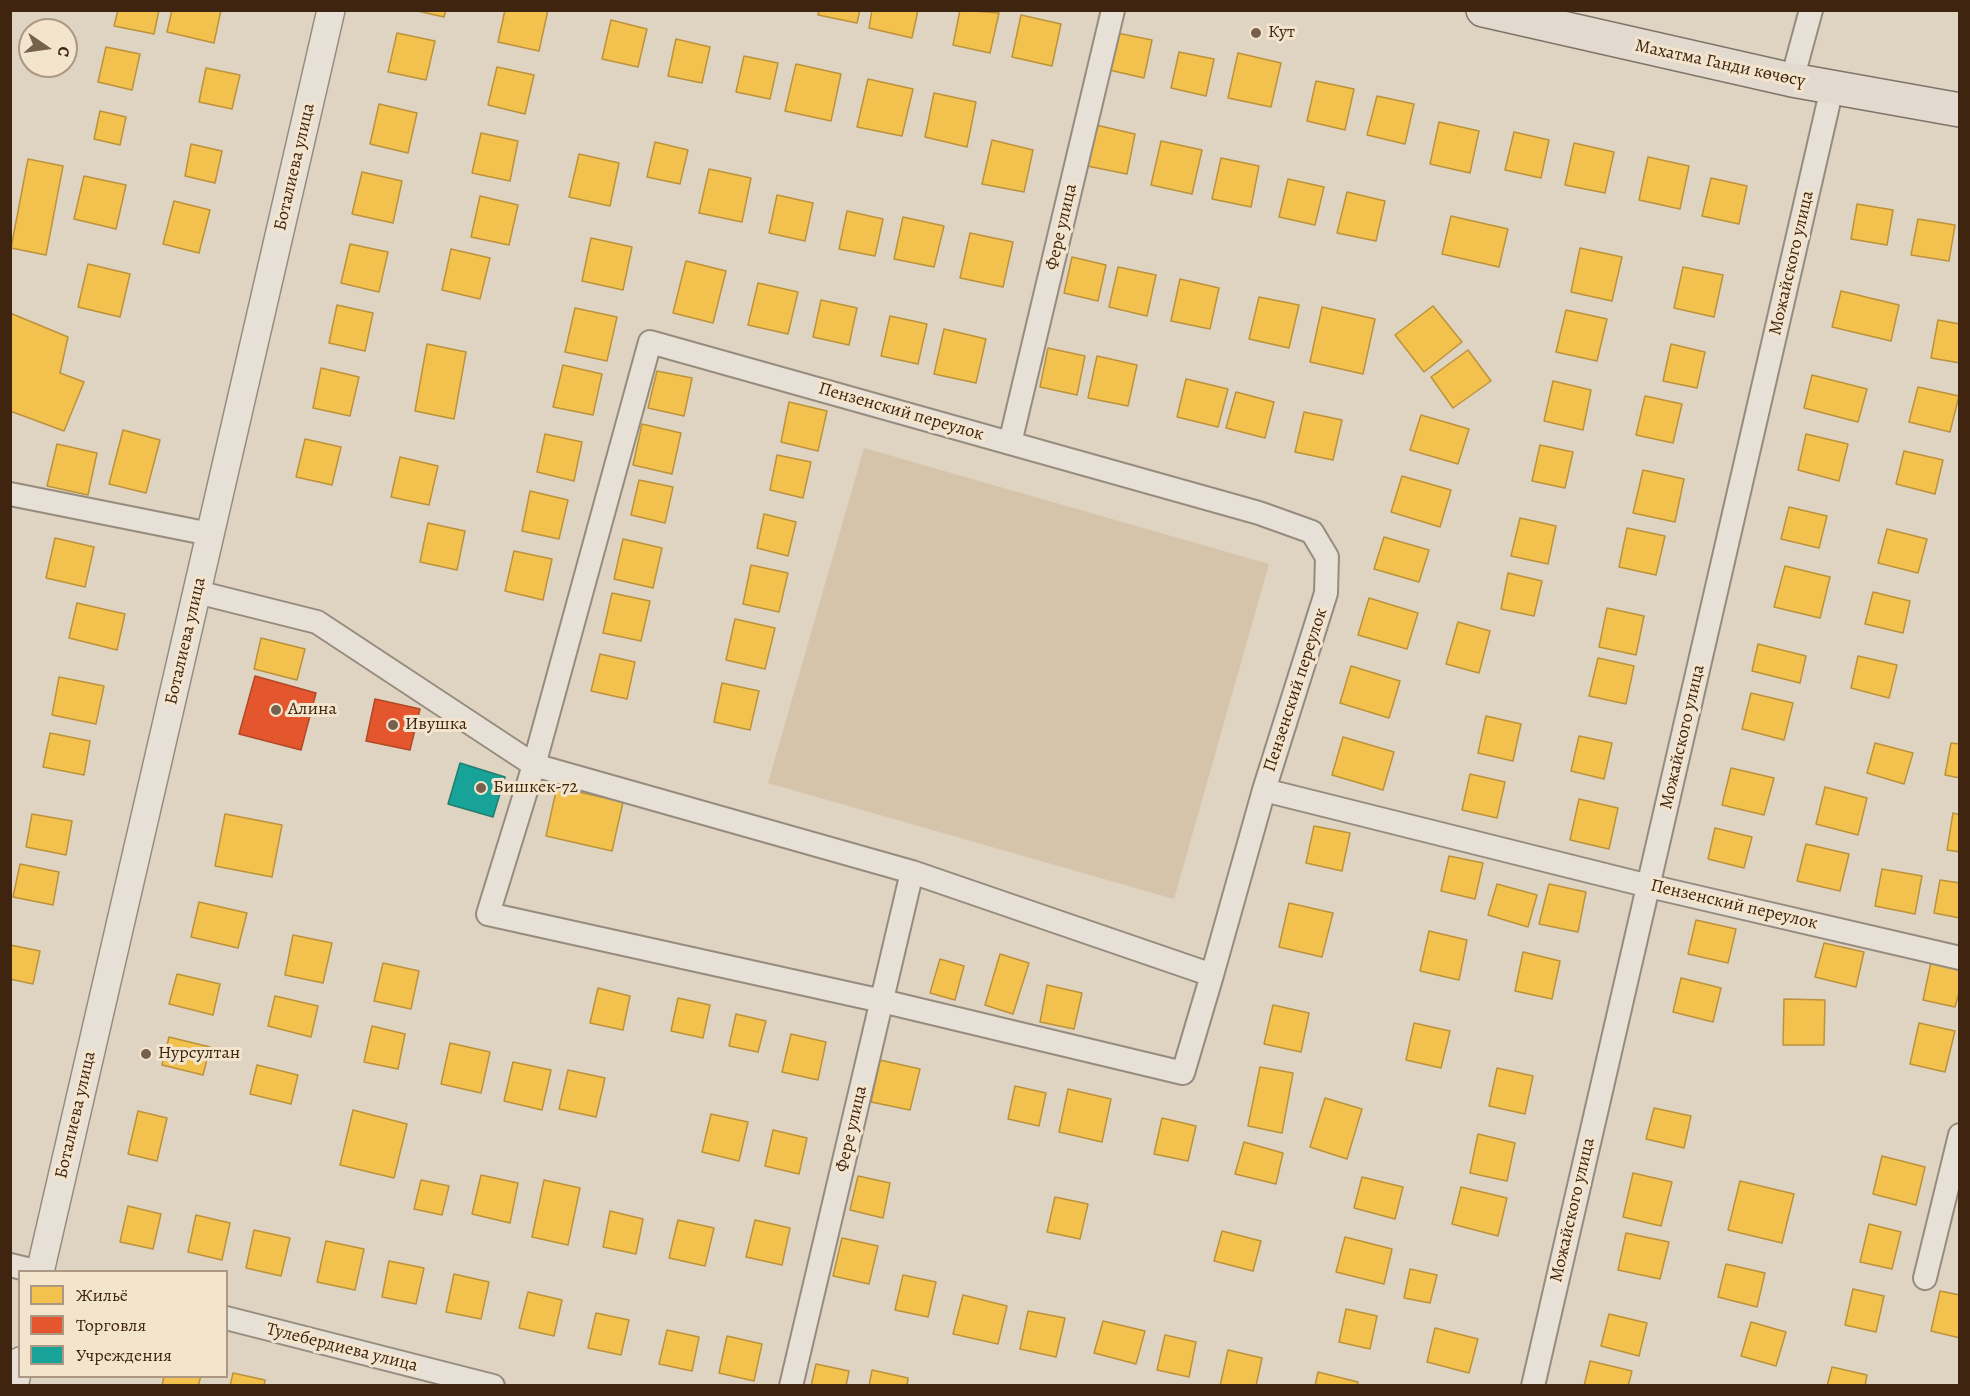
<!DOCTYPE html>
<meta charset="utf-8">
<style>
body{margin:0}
#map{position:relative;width:1970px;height:1396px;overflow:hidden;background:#dfd3c1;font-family:Alegreya,serif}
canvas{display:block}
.frame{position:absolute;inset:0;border:12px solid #3f240f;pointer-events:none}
.legend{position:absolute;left:18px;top:1270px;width:210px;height:108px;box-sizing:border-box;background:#f3e4ce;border:2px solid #ab9782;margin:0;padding:8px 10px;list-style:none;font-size:18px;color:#3f240f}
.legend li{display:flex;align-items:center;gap:12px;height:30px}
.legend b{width:30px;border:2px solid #ab9782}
.north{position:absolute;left:18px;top:18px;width:60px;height:60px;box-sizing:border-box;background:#f3e4ce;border:2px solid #ab9782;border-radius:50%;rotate:103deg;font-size:16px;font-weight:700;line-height:24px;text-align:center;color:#3f240f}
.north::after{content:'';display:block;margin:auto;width:21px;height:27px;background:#77614d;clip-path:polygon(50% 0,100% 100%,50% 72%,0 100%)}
</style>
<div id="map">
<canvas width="1970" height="1396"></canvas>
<div class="frame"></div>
<ul class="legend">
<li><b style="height:16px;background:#f2c14e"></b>Жильё</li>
<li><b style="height:16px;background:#e4572e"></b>Торговля</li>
<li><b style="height:16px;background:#17a398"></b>Учреждения</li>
</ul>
<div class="north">С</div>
</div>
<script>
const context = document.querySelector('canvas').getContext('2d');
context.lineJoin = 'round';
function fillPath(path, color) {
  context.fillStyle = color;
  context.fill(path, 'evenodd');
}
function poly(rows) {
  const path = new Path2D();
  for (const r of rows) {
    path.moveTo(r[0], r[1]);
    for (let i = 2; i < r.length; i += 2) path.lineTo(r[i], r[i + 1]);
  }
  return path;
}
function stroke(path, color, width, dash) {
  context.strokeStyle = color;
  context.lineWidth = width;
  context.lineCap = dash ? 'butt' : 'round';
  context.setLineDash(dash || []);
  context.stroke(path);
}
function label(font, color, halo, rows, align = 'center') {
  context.font = font + ' Alegreya,serif';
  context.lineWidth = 6;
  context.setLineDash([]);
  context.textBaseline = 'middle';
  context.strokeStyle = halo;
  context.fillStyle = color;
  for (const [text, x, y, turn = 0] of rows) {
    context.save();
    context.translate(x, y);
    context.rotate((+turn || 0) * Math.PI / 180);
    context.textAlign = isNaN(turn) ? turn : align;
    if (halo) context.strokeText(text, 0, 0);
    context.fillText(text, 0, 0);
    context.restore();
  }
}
const green = poly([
 [864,448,1269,564,1174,899,768,783]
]);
const homes = poly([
 [118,10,159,10,154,34,114,26,118,10],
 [172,10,221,10,214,43,167,32,172,10],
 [413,10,446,10,444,17,413,10],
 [505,10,548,10,539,51,498,42,505,10],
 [819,10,860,10,857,23,818,15,819,10],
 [872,10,918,10,912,38,869,28,872,10],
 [960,10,999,13,990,53,953,45,960,10],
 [1021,15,1061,24,1052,66,1012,57,1021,15],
 [611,20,647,29,638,67,602,59,611,20],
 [397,33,435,41,426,80,388,72,397,33],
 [1117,33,1152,40,1144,78,1109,70,1117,33],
 [676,39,710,47,702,83,668,76,676,39],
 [106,47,140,54,132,90,98,82,106,47],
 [1179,52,1214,59,1206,96,1171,88,1179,52],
 [1238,53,1281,63,1271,107,1228,98,1238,53],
 [744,56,778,63,770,99,736,92,744,56],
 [796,64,841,74,831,121,785,111,796,64],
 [497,67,534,75,525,114,488,105,497,67],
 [206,68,240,75,232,109,199,102,206,68],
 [868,79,913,89,902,136,857,127,868,79],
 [1316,81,1354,89,1345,130,1307,121,1316,81],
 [934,93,976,102,967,147,925,137,934,93],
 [1377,96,1414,104,1405,144,1367,135,1377,96],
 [379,104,417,113,408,153,370,144,379,104],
 [100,111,126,117,120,145,94,139,100,111],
 [1439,122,1479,131,1470,173,1430,164,1439,122],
 [1096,125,1135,134,1127,174,1087,166,1096,125],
 [1514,132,1549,140,1541,178,1505,170,1514,132],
 [481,133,518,141,510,181,472,173,481,133],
 [992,140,1033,150,1024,192,982,184,992,140],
 [1161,141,1202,150,1192,194,1151,185,1161,141],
 [655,142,688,150,680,184,647,177,655,142],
 [1574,143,1614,152,1605,193,1565,185,1574,143],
 [191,144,222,151,215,183,185,176,191,144],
 [579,154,619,163,610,206,569,197,579,154],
 [1648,157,1689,166,1680,209,1639,200,1648,157],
 [1221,158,1259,166,1251,207,1212,199,1221,158],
 [28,159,63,166,46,255,11,248,28,159],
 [709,169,751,178,742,222,699,213,709,169],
 [362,172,402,181,393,223,352,214,362,172],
 [84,176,126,185,116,229,74,219,84,176],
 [1711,178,1747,186,1739,224,1702,216,1711,178],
 [1288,179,1324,187,1315,225,1279,217,1288,179],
 [1347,192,1385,201,1376,241,1337,233,1347,192],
 [777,195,813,203,805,241,769,233,777,195],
 [480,196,518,205,509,245,471,237,480,196],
 [174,201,210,210,199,253,163,244,174,201],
 [1857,204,1893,210,1887,245,1851,239,1857,204],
 [847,211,883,219,875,256,839,249,847,211],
 [1451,216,1508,229,1499,267,1442,254,1451,216],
 [903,217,944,226,934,267,894,259,903,217],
 [1918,219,1955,225,1949,261,1911,255,1918,219],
 [970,233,1013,242,1003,287,960,278,970,233],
 [591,238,632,247,623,290,582,281,591,238],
 [350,244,388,252,379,292,341,283,350,244],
 [1580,248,1622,257,1612,301,1571,292,1580,248],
 [451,249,490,258,480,299,442,290,451,249],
 [1072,257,1106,265,1098,301,1064,293,1072,257],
 [686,261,726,271,713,323,673,313,686,261],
 [88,264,130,274,120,317,78,307,88,264],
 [1118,267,1156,275,1147,316,1109,307,1118,267],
 [1683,267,1723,275,1714,317,1674,308,1683,267],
 [1180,279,1219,288,1210,329,1171,321,1180,279],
 [758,283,798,292,788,334,748,325,758,283],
 [1841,291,1899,305,1891,341,1832,327,1841,291],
 [1259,297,1299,305,1289,348,1249,339,1259,297],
 [821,300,857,308,849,345,813,337,821,300],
 [337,305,373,313,365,351,329,343,337,305],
 [1433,306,1462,342,1424,372,1395,335,1433,306],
 [1322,307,1375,319,1363,374,1310,362,1322,307],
 [575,308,617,317,607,361,565,352,575,308],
 [1566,310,1607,319,1597,361,1556,352,1566,310],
 [10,313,68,337,60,373,84,382,64,431,10,411,10,313],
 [890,316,927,324,918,364,881,356,890,316],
 [1938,320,1960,324,1960,363,1931,358,1938,320],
 [944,329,986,339,976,383,934,374,944,329],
 [427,344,466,352,454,419,415,411,427,344],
 [1671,344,1705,352,1697,388,1663,381,1671,344],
 [1048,348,1085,356,1077,395,1040,387,1048,348],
 [1468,350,1491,381,1453,408,1431,377,1468,350],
 [1097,356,1137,365,1128,406,1088,398,1097,356],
 [563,365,602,374,593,415,553,407,563,365],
 [321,368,359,377,350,416,313,408,321,368],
 [657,371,692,378,684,416,648,408,657,371],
 [1812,375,1867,389,1858,422,1804,408,1812,375],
 [1186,379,1228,389,1218,427,1177,417,1186,379],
 [1553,381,1591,390,1583,430,1544,421,1553,381],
 [1918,387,1959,396,1950,432,1909,422,1918,387],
 [1236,392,1274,402,1265,438,1226,428,1236,392],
 [1645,396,1682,404,1673,443,1636,435,1645,396],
 [789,402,827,411,818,451,781,442,789,402],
 [1304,412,1342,420,1333,460,1295,452,1304,412],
 [1421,415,1469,429,1458,464,1410,450,1421,415],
 [642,424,681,433,672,474,633,465,642,424],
 [123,430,160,440,146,493,109,484,123,430],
 [545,434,582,442,574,481,537,472,545,434],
 [1806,434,1848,444,1839,481,1798,470,1806,434],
 [305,439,341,447,332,485,296,477,305,439],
 [57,444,97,453,88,495,47,486,57,444],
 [1540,445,1573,452,1565,488,1532,481,1540,445],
 [1904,451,1943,460,1935,494,1896,484,1904,451],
 [777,455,811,462,803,498,770,490,777,455],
 [400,457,438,466,429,505,391,497,400,457],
 [1643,470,1684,479,1675,522,1633,513,1643,470],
 [1402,476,1451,490,1440,527,1391,512,1402,476],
 [639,480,673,487,665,523,631,515,639,480],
 [530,491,568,500,559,539,522,531,530,491],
 [1789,507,1827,516,1819,548,1781,539,1789,507],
 [764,514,796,522,788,556,757,548,764,514],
 [1520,518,1556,526,1548,564,1511,556,1520,518],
 [428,523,465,531,457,570,420,562,428,523],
 [1627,528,1665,536,1656,575,1619,567,1627,528],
 [1887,529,1927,539,1918,573,1878,563,1887,529],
 [1384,537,1429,550,1419,582,1374,569,1384,537],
 [55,538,94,547,85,587,46,578,55,538],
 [623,539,662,548,653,588,614,579,623,539],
 [514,551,552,559,543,600,505,591,514,551],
 [751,565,788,573,779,612,743,604,751,565],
 [1785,566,1830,577,1820,618,1774,607,1785,566],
 [1508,573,1542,581,1534,616,1501,609,1508,573],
 [1873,592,1910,601,1903,633,1865,624,1873,592],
 [612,593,650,601,641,641,603,633,612,593],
 [1369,598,1418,613,1407,649,1358,635,1369,598],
 [77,603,125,614,117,650,69,638,77,603],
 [1607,608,1644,616,1636,655,1599,647,1607,608],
 [735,619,775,628,765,669,726,660,735,619],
 [1458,622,1490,631,1479,673,1446,664,1458,622],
 [261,638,305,649,297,680,254,669,261,638],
 [1758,644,1806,656,1800,683,1752,671,1758,644],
 [600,654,635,662,627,699,591,691,600,654],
 [1858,656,1897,665,1889,698,1851,688,1858,656],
 [1598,658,1634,666,1626,704,1589,696,1598,658],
 [1351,666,1400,681,1389,718,1340,703,1351,666],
 [59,677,104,686,96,724,52,715,59,677],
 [722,683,759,691,750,730,714,722,722,683],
 [1751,693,1793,703,1784,740,1742,729,1751,693],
 [1486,716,1521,724,1513,761,1478,753,1486,716],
 [50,733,90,741,84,775,43,767,50,733],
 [1579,736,1612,743,1604,779,1571,771,1579,736],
 [1343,737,1394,752,1383,790,1332,775,1343,737],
 [1875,743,1913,753,1904,784,1867,773,1875,743],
 [1951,743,1960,744,1960,778,1945,775,1951,743],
 [1731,768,1774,778,1764,815,1722,805,1731,768],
 [1470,774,1505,782,1497,818,1462,810,1470,774],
 [557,787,623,802,612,851,546,836,557,787],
 [1825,787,1867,798,1858,835,1816,824,1825,787],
 [1579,799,1618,808,1609,849,1570,840,1579,799],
 [1953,813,1960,815,1960,852,1947,850,1953,813],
 [32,814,72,821,66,855,26,847,32,814],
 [225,814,282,825,272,877,215,866,225,814],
 [1314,826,1350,833,1342,871,1306,863,1314,826],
 [1715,828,1752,837,1744,868,1708,859,1715,828],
 [1806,844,1849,854,1840,891,1797,881,1806,844],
 [1449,856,1483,863,1475,899,1441,891,1449,856],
 [20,864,59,872,53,905,13,897,20,864],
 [1882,869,1922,876,1915,914,1875,906,1882,869],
 [1940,880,1960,883,1960,918,1934,913,1940,880],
 [1497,884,1537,895,1528,927,1488,915,1497,884],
 [1549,884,1586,892,1578,932,1539,924,1549,884],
 [199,902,247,913,238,948,191,937,199,902],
 [1289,903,1333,913,1322,957,1279,947,1289,903],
 [1696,920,1736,929,1728,963,1688,954,1696,920],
 [1429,931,1467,940,1459,980,1420,971,1429,931],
 [293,935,332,943,323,983,285,975,293,935],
 [1824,943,1864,952,1856,987,1815,977,1824,943],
 [10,945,40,951,33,984,10,979,10,945],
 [1523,952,1560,961,1552,999,1515,991,1523,952],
 [1000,954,1029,963,1013,1014,985,1005,1000,954],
 [940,959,964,966,955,1000,930,993,940,959],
 [1931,962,1960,968,1960,989,1955,1007,1923,1000,1931,962],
 [383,963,419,971,411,1009,374,1001,383,963],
 [177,974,220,984,213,1015,169,1004,177,974],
 [1681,978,1721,988,1713,1022,1673,1012,1681,978],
 [1047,985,1082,993,1074,1029,1040,1022,1047,985],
 [598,988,630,996,623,1030,590,1023,598,988],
 [275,996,318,1006,311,1037,268,1026,275,996],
 [678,998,710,1005,703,1038,671,1031,678,998],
 [1784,999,1825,1000,1824,1045,1783,1045,1784,999],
 [1273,1005,1309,1013,1301,1052,1264,1044,1273,1005],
 [736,1014,766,1021,758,1052,729,1046,736,1014],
 [1414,1023,1450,1031,1441,1068,1406,1060,1414,1023],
 [1919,1023,1955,1031,1945,1072,1910,1064,1919,1023],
 [372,1026,405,1034,398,1069,364,1062,372,1026],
 [791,1034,826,1042,818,1080,782,1072,791,1034],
 [169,1037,210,1047,203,1075,162,1065,169,1037],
 [450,1043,490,1052,481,1093,441,1084,450,1043],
 [880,1060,920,1069,910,1110,871,1102,880,1060],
 [513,1062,551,1070,542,1110,504,1101,513,1062],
 [257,1065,298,1075,291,1104,250,1094,257,1065],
 [1260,1067,1293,1073,1282,1133,1248,1126,1260,1067],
 [1497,1068,1533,1076,1525,1114,1489,1106,1497,1068],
 [568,1070,605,1078,596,1117,559,1109,568,1070],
 [1015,1086,1046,1093,1039,1126,1008,1119,1015,1086],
 [1068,1089,1111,1099,1102,1142,1059,1132,1068,1089],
 [1325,1098,1362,1109,1347,1159,1310,1147,1325,1098],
 [1654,1108,1691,1116,1684,1148,1646,1139,1654,1108],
 [353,1110,407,1124,394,1178,340,1165,353,1110],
 [138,1111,167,1118,157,1161,128,1154,138,1111],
 [711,1114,748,1122,739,1161,702,1152,711,1114],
 [1162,1118,1196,1126,1188,1161,1154,1154,1162,1118],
 [773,1130,807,1138,799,1174,765,1166,773,1130],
 [1478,1134,1515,1143,1507,1181,1470,1173,1478,1134],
 [1244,1142,1283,1153,1276,1184,1235,1174,1244,1142],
 [1882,1156,1925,1167,1916,1205,1873,1194,1882,1156],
 [1633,1173,1672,1182,1661,1226,1623,1217,1633,1173],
 [481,1175,518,1183,510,1223,472,1214,481,1175],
 [858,1176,890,1183,883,1218,850,1210,858,1176],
 [1362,1177,1403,1187,1395,1219,1354,1208,1362,1177],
 [421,1180,449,1186,442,1215,414,1209,421,1180],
 [544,1180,580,1188,568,1245,532,1237,544,1180],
 [1740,1181,1794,1194,1782,1243,1728,1230,1740,1181],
 [1461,1187,1507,1198,1498,1236,1452,1224,1461,1187],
 [1055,1197,1088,1204,1080,1239,1047,1232,1055,1197],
 [128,1206,161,1214,153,1249,120,1242,128,1206],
 [610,1211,643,1219,636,1254,603,1247,610,1211],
 [196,1215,230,1223,222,1260,188,1252,196,1215],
 [678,1220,714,1228,705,1266,669,1258,678,1220],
 [755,1220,790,1228,782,1265,746,1257,755,1220],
 [1869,1224,1901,1232,1892,1269,1860,1262,1869,1224],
 [254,1230,290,1238,281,1276,246,1268,254,1230],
 [1222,1231,1261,1241,1253,1271,1214,1261,1222,1231],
 [1626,1233,1669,1242,1660,1279,1618,1270,1626,1233],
 [1345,1237,1392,1249,1384,1284,1336,1272,1345,1237],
 [842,1238,878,1246,869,1284,833,1276,842,1238],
 [326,1241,364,1249,355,1290,317,1282,326,1241],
 [389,1261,424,1268,416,1304,382,1297,389,1261],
 [1726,1264,1765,1273,1757,1307,1718,1297,1726,1264],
 [1410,1269,1437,1275,1430,1303,1404,1298,1410,1269],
 [454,1274,489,1282,481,1319,446,1312,454,1274],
 [903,1275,936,1282,928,1317,895,1310,903,1275],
 [1853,1289,1884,1296,1876,1332,1845,1325,1853,1289],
 [1940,1291,1960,1295,1960,1338,1931,1331,1940,1291],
 [528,1292,562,1300,554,1336,519,1328,528,1292],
 [963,1295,1007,1306,998,1344,953,1334,963,1295],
 [1346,1309,1377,1316,1370,1349,1339,1342,1346,1309],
 [1028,1311,1065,1318,1056,1357,1020,1349,1028,1311],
 [596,1313,629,1320,621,1355,588,1348,596,1313],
 [1609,1314,1647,1323,1639,1356,1601,1346,1609,1314],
 [1103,1321,1145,1331,1136,1364,1094,1353,1103,1321],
 [1751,1322,1786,1332,1776,1366,1741,1356,1751,1322],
 [1435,1328,1478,1339,1469,1373,1427,1362,1435,1328],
 [667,1330,699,1337,692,1371,659,1364,667,1330],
 [1165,1335,1196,1342,1189,1377,1157,1370,1165,1335],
 [727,1336,762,1344,754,1381,719,1373,727,1336],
 [1228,1350,1262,1358,1256,1386,1220,1386,1228,1350],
 [1590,1361,1632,1371,1628,1386,1584,1386,1590,1361],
 [816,1364,849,1371,846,1386,811,1386,816,1364],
 [1832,1367,1867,1375,1865,1386,1827,1386,1832,1367],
 [872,1370,908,1378,907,1386,869,1386,872,1370],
 [1318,1372,1358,1382,1357,1386,1315,1386,1318,1372],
 [233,1373,265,1380,264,1386,230,1386,233,1373],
 [164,1376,201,1376,198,1386,162,1386,164,1376]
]);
const shops = poly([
 [255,676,316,693,301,750,239,734,255,676],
 [375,699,420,709,410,750,366,741,375,699]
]);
const public = poly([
 [460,763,505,777,493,817,448,804,460,763]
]);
const minor = poly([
 [1792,80,1811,10],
 [1010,443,1113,10],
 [10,494,210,534],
 [197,592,317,622,534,765,912,872,1212,975,1264,790],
 [1212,975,1183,1073,882,1001,488,914,534,765,650,342,1259,513,1312,532,1327,557,1326,593,1264,790,1649,886,1960,958],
 [10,1265,39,1272],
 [1925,1278,1960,1135],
 [226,1318,493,1386],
 [791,1386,912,872],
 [1533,1386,1832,88]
]);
const tertiary = poly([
 [40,1272,331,10],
 [14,1386,20,1361]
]);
const primary = poly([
 [1483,10,1792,80,1960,110]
]);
const markers = [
 [1256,33,6,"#77614d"],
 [276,710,6,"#77614d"],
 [393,725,6,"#77614d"],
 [481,788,6,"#77614d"],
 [146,1054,6,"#77614d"]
];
const poiNames = [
 ["Кут",1268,33],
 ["Алина",288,710],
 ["Ивушка",405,725],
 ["Бишкек-72",493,788],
 ["Нурсултан",158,1054]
];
const streetNames = [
 ["Махатма Ганди көчөсү",1720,64,12],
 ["Боталиева улица",295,167,-77],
 ["Фере улица",1062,227,-77],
 ["Можайского улица",1792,263,-77],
 ["Пензенский переулок",901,412,16],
 ["Боталиева улица",186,641,-77],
 ["Пензенский переулок",1296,690,-72],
 ["Можайского улица",1683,737,-77],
 ["Пензенский переулок",1734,905,13],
 ["Боталиева улица",76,1115,-77],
 ["Фере улица",852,1129,-77],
 ["Можайского улица",1573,1210,-77],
 ["Тулебердиева улица",342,1348,14]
];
fillPath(green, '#d6c4aa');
fillPath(homes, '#f2c14e');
stroke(homes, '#bc923b', 1.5);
fillPath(shops, '#e4572e');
stroke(shops, '#b24825', 1.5);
fillPath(public, '#17a398');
stroke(public, '#237d6f', 1.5);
stroke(minor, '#968c7e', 26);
stroke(tertiary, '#968c7e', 30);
stroke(primary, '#7e7468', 36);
stroke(minor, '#e6e0d6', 22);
stroke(tertiary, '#e6e0d6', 27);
stroke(primary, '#e2dacf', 33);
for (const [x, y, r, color] of markers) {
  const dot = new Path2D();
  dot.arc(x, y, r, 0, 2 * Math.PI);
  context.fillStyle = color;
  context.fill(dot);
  stroke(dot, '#f3e4ce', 2);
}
label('18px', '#3f240f', '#f3e4ce', poiNames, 'left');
label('18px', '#3f240f', '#f3e4ce', streetNames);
</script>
